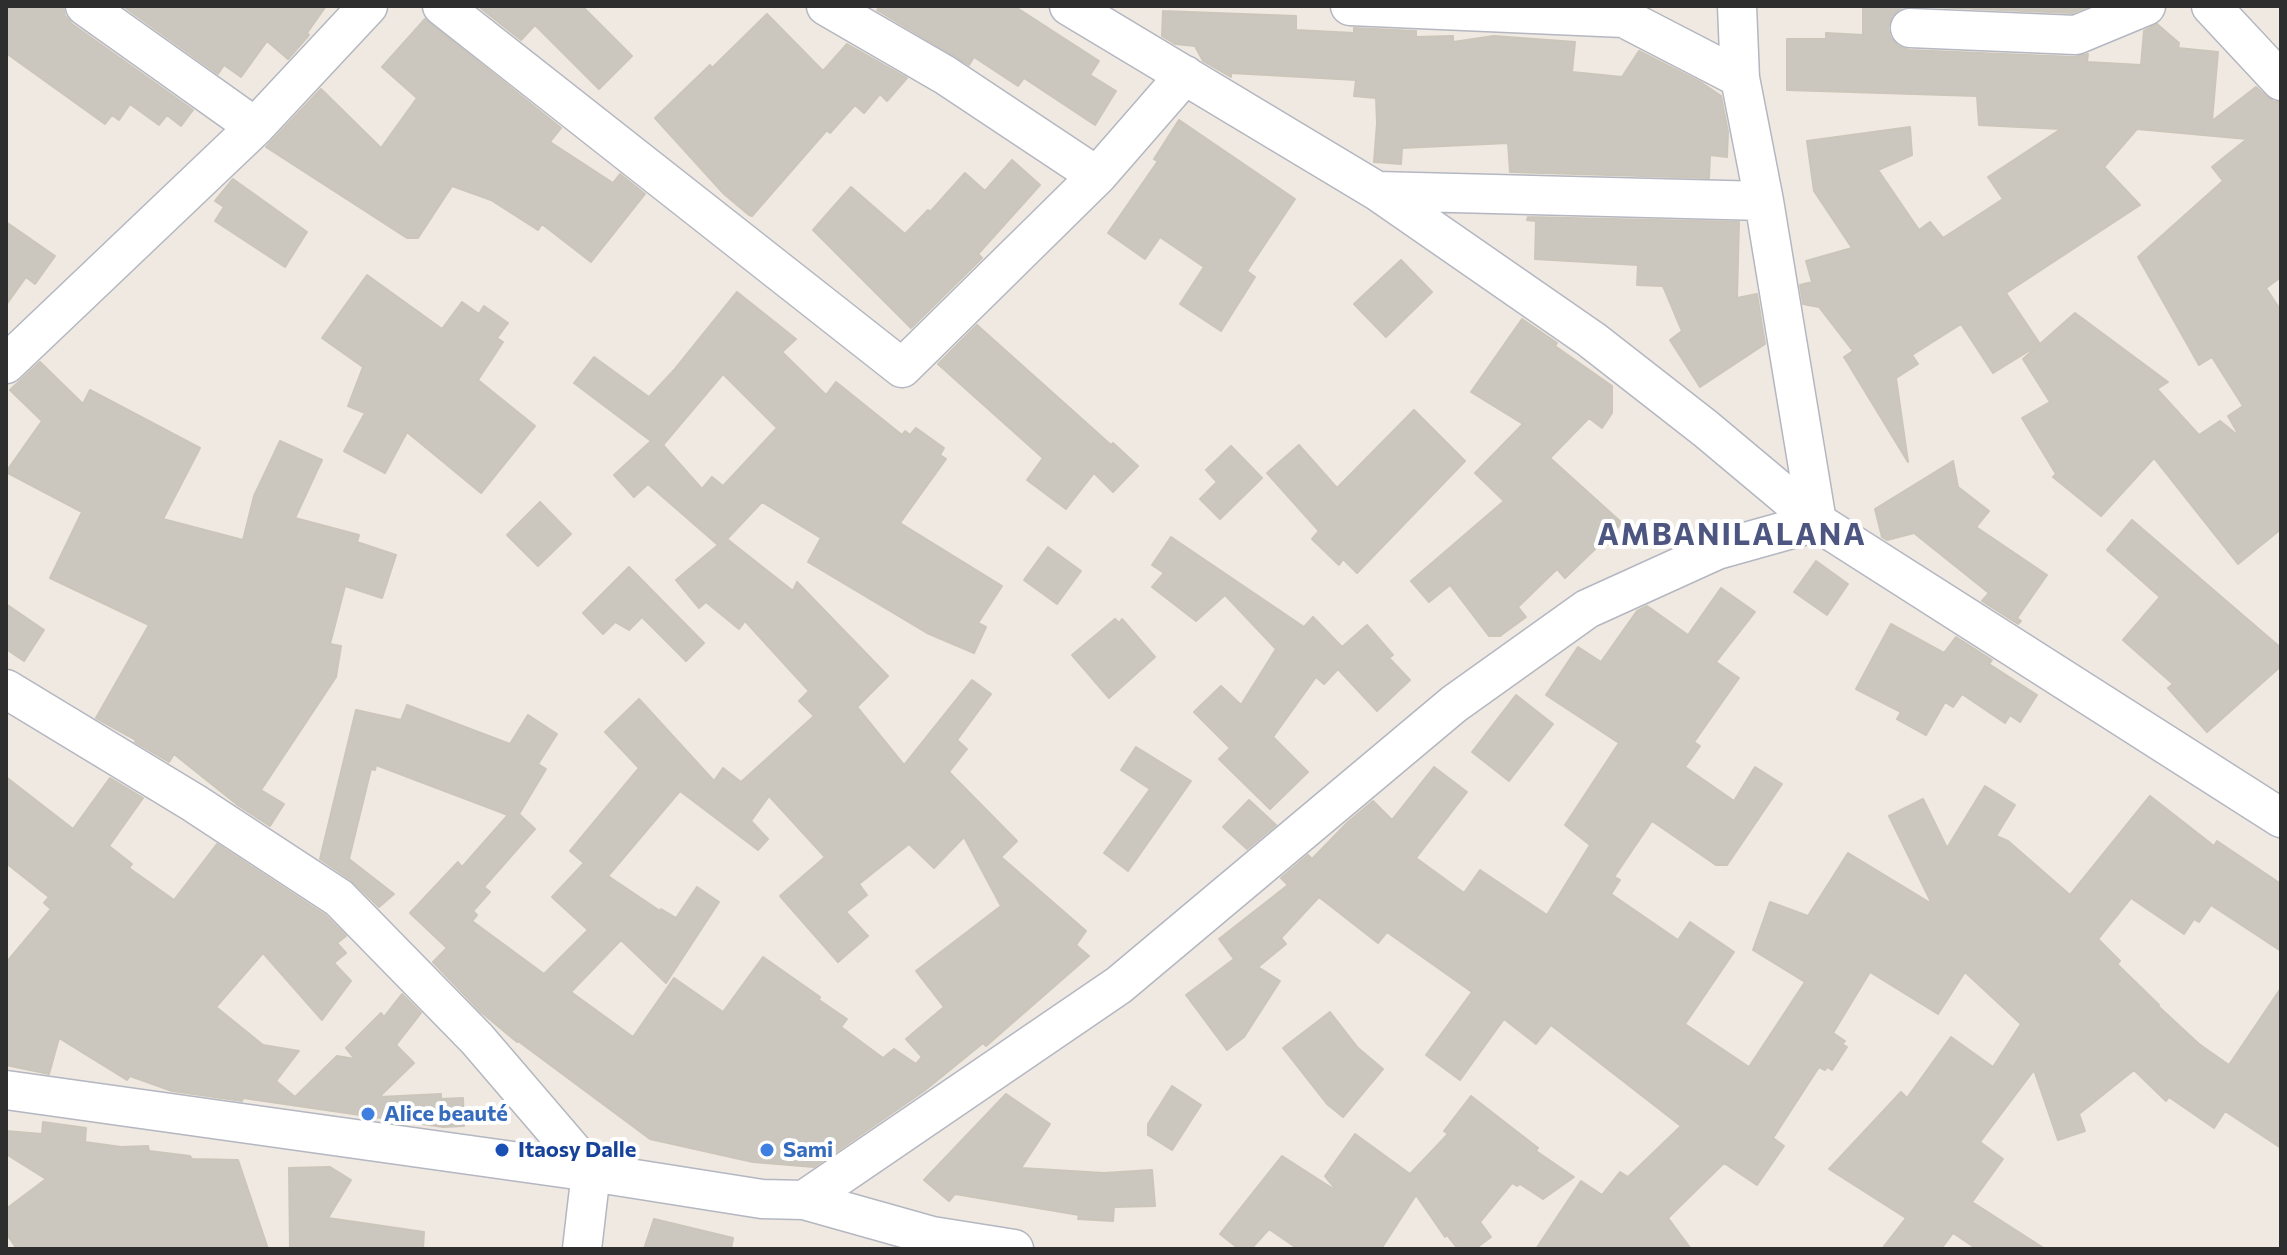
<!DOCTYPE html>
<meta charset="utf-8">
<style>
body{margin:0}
#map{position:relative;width:2287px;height:1255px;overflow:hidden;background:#efe9e1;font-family:Commissioner,sans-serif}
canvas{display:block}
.frame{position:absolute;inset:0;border:8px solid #2e2e2e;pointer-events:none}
</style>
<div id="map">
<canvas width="2287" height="1255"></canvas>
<div class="frame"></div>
</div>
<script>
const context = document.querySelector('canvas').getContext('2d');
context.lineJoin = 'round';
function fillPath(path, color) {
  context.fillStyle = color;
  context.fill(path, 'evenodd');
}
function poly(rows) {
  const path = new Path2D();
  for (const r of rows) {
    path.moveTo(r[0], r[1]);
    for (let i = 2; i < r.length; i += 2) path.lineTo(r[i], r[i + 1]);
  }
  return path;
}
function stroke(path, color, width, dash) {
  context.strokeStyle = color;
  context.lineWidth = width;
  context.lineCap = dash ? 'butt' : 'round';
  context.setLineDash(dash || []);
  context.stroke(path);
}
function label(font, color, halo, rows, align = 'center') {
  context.font = font + ' Commissioner,sans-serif';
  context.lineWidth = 8;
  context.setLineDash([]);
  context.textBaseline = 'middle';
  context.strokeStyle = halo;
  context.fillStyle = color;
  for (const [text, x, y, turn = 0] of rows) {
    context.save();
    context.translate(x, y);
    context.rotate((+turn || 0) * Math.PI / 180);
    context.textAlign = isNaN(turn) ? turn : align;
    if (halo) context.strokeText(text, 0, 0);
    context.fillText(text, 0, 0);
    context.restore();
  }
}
const building = poly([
 [6,6,63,6,65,16,72,24,193,110,181,126,167,115,159,125,130,104,119,120,112,115,105,124,6,53,6,6],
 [123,6,326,6,307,33,309,35,288,59,267,41,241,77,224,65,218,74,123,6],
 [478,6,582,6,632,56,599,89,535,25,521,40,478,6],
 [881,6,1014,6,1099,61,1090,75,1116,91,1095,125,1024,78,1018,86,974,57,969,65,877,10,881,6],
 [1863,6,2089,6,2072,13,1910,6,1901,8,1892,16,1888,28,1890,37,1898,46,1909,50,2075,57,2088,54,2087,62,2141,65,2144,31,2157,24,2179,43,2178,48,2218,52,2212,121,2256,87,2266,96,2274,102,2281,102,2281,277,2266,288,2281,311,2281,529,2238,564,2154,458,2101,516,2053,477,2056,474,2022,418,2050,402,2023,359,2075,313,2168,382,2157,389,2199,435,2220,421,2240,437,2228,416,2243,406,2212,357,2199,365,2138,257,2223,181,2212,167,2247,139,2137,129,2104,167,2140,205,2006,293,2040,344,1993,373,1961,324,1912,355,1918,364,1896,378,1908,462,1844,357,1853,351,1819,307,1803,304,1800,285,1812,282,1806,261,1852,248,1814,191,1807,141,1910,127,1912,155,1878,170,1919,230,1930,222,1943,238,2003,199,1988,177,2061,129,1979,125,1977,96,1787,90,1787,39,1826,39,1826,33,1863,35,1863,6],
 [1163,11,1296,16,1296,30,1354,33,1354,28,1416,31,1416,37,1453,36,1453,42,1494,36,1575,42,1572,72,1622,77,1639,51,1702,83,1721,96,1728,132,1727,157,1710,155,1709,178,1510,172,1508,143,1402,148,1401,164,1374,162,1377,123,1376,98,1354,96,1356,80,1231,73,1231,77,1203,61,1195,46,1175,44,1162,36,1163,11],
 [767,14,823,71,847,44,907,78,887,101,880,94,864,113,855,105,830,133,827,130,752,216,749,215,724,194,655,118,710,65,712,68,767,14],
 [425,19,561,128,550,142,613,183,620,174,645,194,591,262,542,224,538,230,491,200,452,186,418,238,407,238,266,147,321,89,381,148,417,98,382,67,425,19],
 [1179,120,1295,199,1247,271,1255,277,1221,331,1180,304,1204,267,1160,237,1145,259,1108,233,1158,161,1154,159,1179,120],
 [1012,160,1040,185,978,254,982,258,911,328,813,230,851,187,905,234,928,210,930,212,965,173,985,191,1012,160],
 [233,179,307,232,285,267,215,221,224,207,215,201,233,179],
 [1528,217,1739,222,1737,298,1757,294,1765,344,1700,387,1670,340,1682,331,1663,286,1637,285,1638,265,1535,259,1536,221,1527,220,1528,217],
 [6,222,55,256,35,284,26,277,6,305,6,222],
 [1401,260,1432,292,1386,337,1354,304,1401,260],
 [367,275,442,329,462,302,479,314,484,306,508,323,497,338,503,342,478,380,535,426,481,493,407,432,385,473,344,451,365,413,348,406,363,367,322,338,367,275],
 [737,292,796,339,782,352,826,395,836,382,902,435,905,431,910,435,916,428,944,448,940,455,946,459,900,523,1002,586,978,623,986,627,974,653,927,633,808,562,821,538,762,502,727,539,793,591,797,582,888,676,857,707,904,765,972,680,991,694,957,740,967,749,949,772,1017,841,1001,857,1086,931,1076,945,1089,956,986,1046,983,1043,924,1091,814,1167,753,1162,650,1139,518,1041,517,1042,481,1012,433,962,447,948,410,913,458,862,462,867,508,815,376,765,375,770,371,769,349,859,394,894,379,907,351,880,320,859,356,710,401,720,407,705,510,744,528,715,557,734,538,764,546,769,519,814,535,829,484,887,490,892,473,911,477,915,472,921,544,974,588,930,552,897,584,863,570,851,639,768,605,732,639,699,714,781,723,768,741,782,814,716,799,701,809,691,745,621,739,629,706,602,699,608,676,580,718,545,648,484,634,497,614,475,651,441,574,383,594,357,649,397,675,369,737,292],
 [723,374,777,428,723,486,712,477,702,489,663,445,723,374],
 [680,791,758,850,768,839,751,821,769,796,825,857,780,896,838,962,868,936,846,912,867,895,859,884,909,844,934,868,964,837,1001,906,916,971,944,1007,906,1039,922,1057,916,1064,894,1049,883,1058,841,1027,847,1019,819,1000,820,997,763,957,723,1012,674,978,633,1037,571,992,621,940,666,983,719,902,697,887,676,918,661,909,660,911,608,876,680,791],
 [1522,319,1557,343,1555,346,1612,386,1612,413,1602,428,1589,418,1550,458,1622,523,1565,578,1557,569,1518,607,1526,617,1500,636,1489,636,1450,585,1429,602,1411,581,1504,501,1475,473,1523,424,1471,392,1522,319],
 [977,325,1111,445,1113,443,1138,466,1113,492,1094,473,1066,509,1027,480,1043,458,938,364,977,325],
 [40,362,83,404,90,390,200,448,163,519,243,540,254,496,280,441,322,460,295,518,359,535,357,542,396,555,382,598,345,586,330,644,341,646,336,677,261,790,284,804,270,826,239,806,174,754,169,762,135,742,136,740,96,718,149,625,50,578,82,512,6,472,42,421,10,390,40,362],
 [1414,410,1465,461,1357,573,1343,559,1339,565,1312,539,1319,531,1267,473,1299,445,1337,488,1414,410],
 [1231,446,1262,478,1220,519,1200,499,1217,482,1206,470,1231,446],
 [1953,461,1958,487,1989,511,1976,527,2047,575,2017,618,2021,621,2018,624,1982,601,1989,593,1914,533,1887,540,1882,537,1875,509,1953,461],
 [540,502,571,534,538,566,507,535,540,502],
 [2132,520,2281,648,2281,666,2207,732,2168,688,2173,684,2123,640,2160,597,2107,550,2132,520],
 [1171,537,1304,627,1313,617,1342,647,1367,625,1393,655,1389,658,1410,680,1377,711,1338,669,1324,684,1316,677,1273,737,1308,772,1270,809,1219,759,1230,748,1194,712,1221,686,1241,705,1276,649,1225,595,1196,621,1152,587,1164,573,1152,565,1171,537],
 [1048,547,1081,571,1057,604,1024,580,1048,547],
 [1816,561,1848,584,1827,615,1794,592,1816,561],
 [629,567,704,643,686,661,642,617,629,630,615,622,603,634,583,613,629,567],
 [1721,588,1755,612,1716,662,1739,678,1694,742,1700,746,1685,767,1734,801,1755,767,1782,784,1727,865,1716,865,1652,821,1614,877,1620,880,1611,894,1678,940,1690,922,1734,952,1685,1024,1749,1067,1805,982,1753,950,1770,902,1808,916,1848,853,1932,904,1889,816,1923,799,1947,848,1985,786,2015,805,1996,836,2008,841,2070,895,2150,796,2214,846,2217,841,2281,884,2281,951,2211,905,2199,922,2194,919,2184,934,2131,898,2098,939,2120,961,2117,964,2159,1005,2158,1006,2199,1044,2229,1065,2281,988,2281,1148,2225,1111,2214,1128,2169,1097,2166,1101,2134,1070,2079,1114,2085,1131,2058,1140,2034,1070,1980,1142,2003,1159,1972,1202,2045,1249,1977,1249,1953,1233,1941,1249,1882,1249,1906,1218,1829,1169,1901,1092,1907,1098,1951,1037,1993,1067,2021,1024,1965,972,1938,1014,1870,972,1833,1033,1845,1041,1842,1044,1847,1047,1832,1070,1827,1067,1825,1070,1819,1067,1773,1138,1784,1146,1757,1185,1724,1163,1668,1218,1691,1249,1536,1249,1581,1181,1602,1195,1620,1172,1628,1177,1681,1126,1551,1025,1536,1044,1504,1019,1460,1080,1426,1055,1472,992,1387,932,1378,943,1319,897,1281,938,1286,944,1258,967,1280,981,1244,1037,1227,1050,1186,995,1234,959,1219,939,1288,885,1281,878,1308,855,1312,859,1348,822,1373,801,1392,820,1434,767,1467,792,1416,858,1464,893,1480,870,1547,915,1590,845,1565,825,1619,743,1546,695,1578,647,1601,662,1637,611,1647,606,1688,635,1721,588],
 [6,604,44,630,24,661,6,649,6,604],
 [1115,619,1119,623,1122,619,1155,657,1109,698,1072,655,1115,619],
 [1891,624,1944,653,1956,637,1992,660,1989,664,2037,695,2020,722,2010,715,2005,723,1962,694,1953,707,1945,702,1926,735,1897,719,1901,712,1856,689,1891,624],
 [1516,695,1553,724,1509,781,1472,752,1516,695],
 [1136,747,1191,781,1128,871,1104,853,1150,789,1121,770,1136,747],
 [6,777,73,829,110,778,143,798,109,846,132,864,129,868,174,900,217,844,325,915,346,936,337,943,346,953,334,963,351,981,322,1020,263,953,216,1007,263,1045,299,1051,276,1081,295,1097,337,1056,355,1059,346,1048,381,1013,384,1017,402,994,421,1013,396,1045,414,1063,379,1097,441,1094,441,1099,463,1098,464,1126,443,1127,243,1098,242,1101,172,1091,130,1076,127,1080,59,1038,49,1074,6,1065,6,963,51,909,44,903,49,897,6,863,6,777],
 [1249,800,1276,825,1247,849,1223,827,1249,800],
 [1330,1012,1358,1048,1383,1069,1343,1117,1327,1104,1283,1048,1330,1012],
 [1172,1086,1201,1105,1172,1150,1148,1135,1148,1124,1172,1086],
 [1006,1094,1050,1124,1021,1168,1104,1173,1152,1170,1155,1206,1114,1207,1113,1221,1078,1219,1079,1215,955,1194,949,1201,924,1180,1006,1094],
 [1471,1096,1538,1148,1536,1151,1574,1177,1543,1199,1520,1184,1517,1186,1512,1183,1480,1222,1491,1237,1475,1249,1458,1249,1447,1235,1445,1237,1416,1195,1381,1249,1298,1249,1269,1229,1251,1249,1239,1249,1220,1234,1282,1156,1338,1192,1325,1176,1355,1134,1410,1174,1448,1134,1444,1131,1471,1096],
 [43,1122,86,1128,85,1142,121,1147,148,1146,149,1151,190,1156,192,1159,238,1160,268,1249,17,1249,6,1233,6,1209,46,1179,6,1154,6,1131,42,1134,43,1122],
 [330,1167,351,1180,328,1218,424,1232,423,1249,290,1249,289,1168,330,1167],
 [654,1219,733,1238,731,1249,644,1249,654,1219]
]);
const minor = poly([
 [85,6,255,127],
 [442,6,902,368,1097,176,1185,75],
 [826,6,945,75,1097,176],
 [1069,6,1377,191,1592,340,1706,429,1817,522,2281,818],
 [1737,6,1740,78],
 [2211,6,2281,81],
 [1910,28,2076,35,2146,6],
 [1377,191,1764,201],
 [6,364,255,127,368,6],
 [6,689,194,803,339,898,477,1039,591,1172,582,1249],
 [6,1090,591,1172,762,1199,804,1200,932,1236,1014,1249],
 [804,1200,1119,985,1454,704,1587,609,1717,550,1817,522,1764,201,1740,78,1624,18,1350,6]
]);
const markers = [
 [368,1114,8,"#3f7fe0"],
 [502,1150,8,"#1a4fb4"],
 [767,1150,8,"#3f7fe0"]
];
const shopNames = [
 ["Alice beauté",384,1114],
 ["Sami",783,1150]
];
const transitNames = [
 ["Itaosy Dalle",518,1150]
];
const districtNames = [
 ["AMBANILALANA",1732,535]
];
fillPath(building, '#cbc7bf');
stroke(building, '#cbc5ba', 2);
stroke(minor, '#b4b7c1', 41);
stroke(minor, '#fff', 38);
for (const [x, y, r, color] of markers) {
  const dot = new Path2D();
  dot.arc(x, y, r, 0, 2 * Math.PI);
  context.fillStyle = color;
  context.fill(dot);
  stroke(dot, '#fff', 3);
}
label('bold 22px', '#366cbe', '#fff', shopNames, 'left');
label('bold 22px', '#164399', '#fff', transitNames, 'left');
context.letterSpacing = '2px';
label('bold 30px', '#4d5680', '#fff', districtNames);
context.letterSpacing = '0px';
</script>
